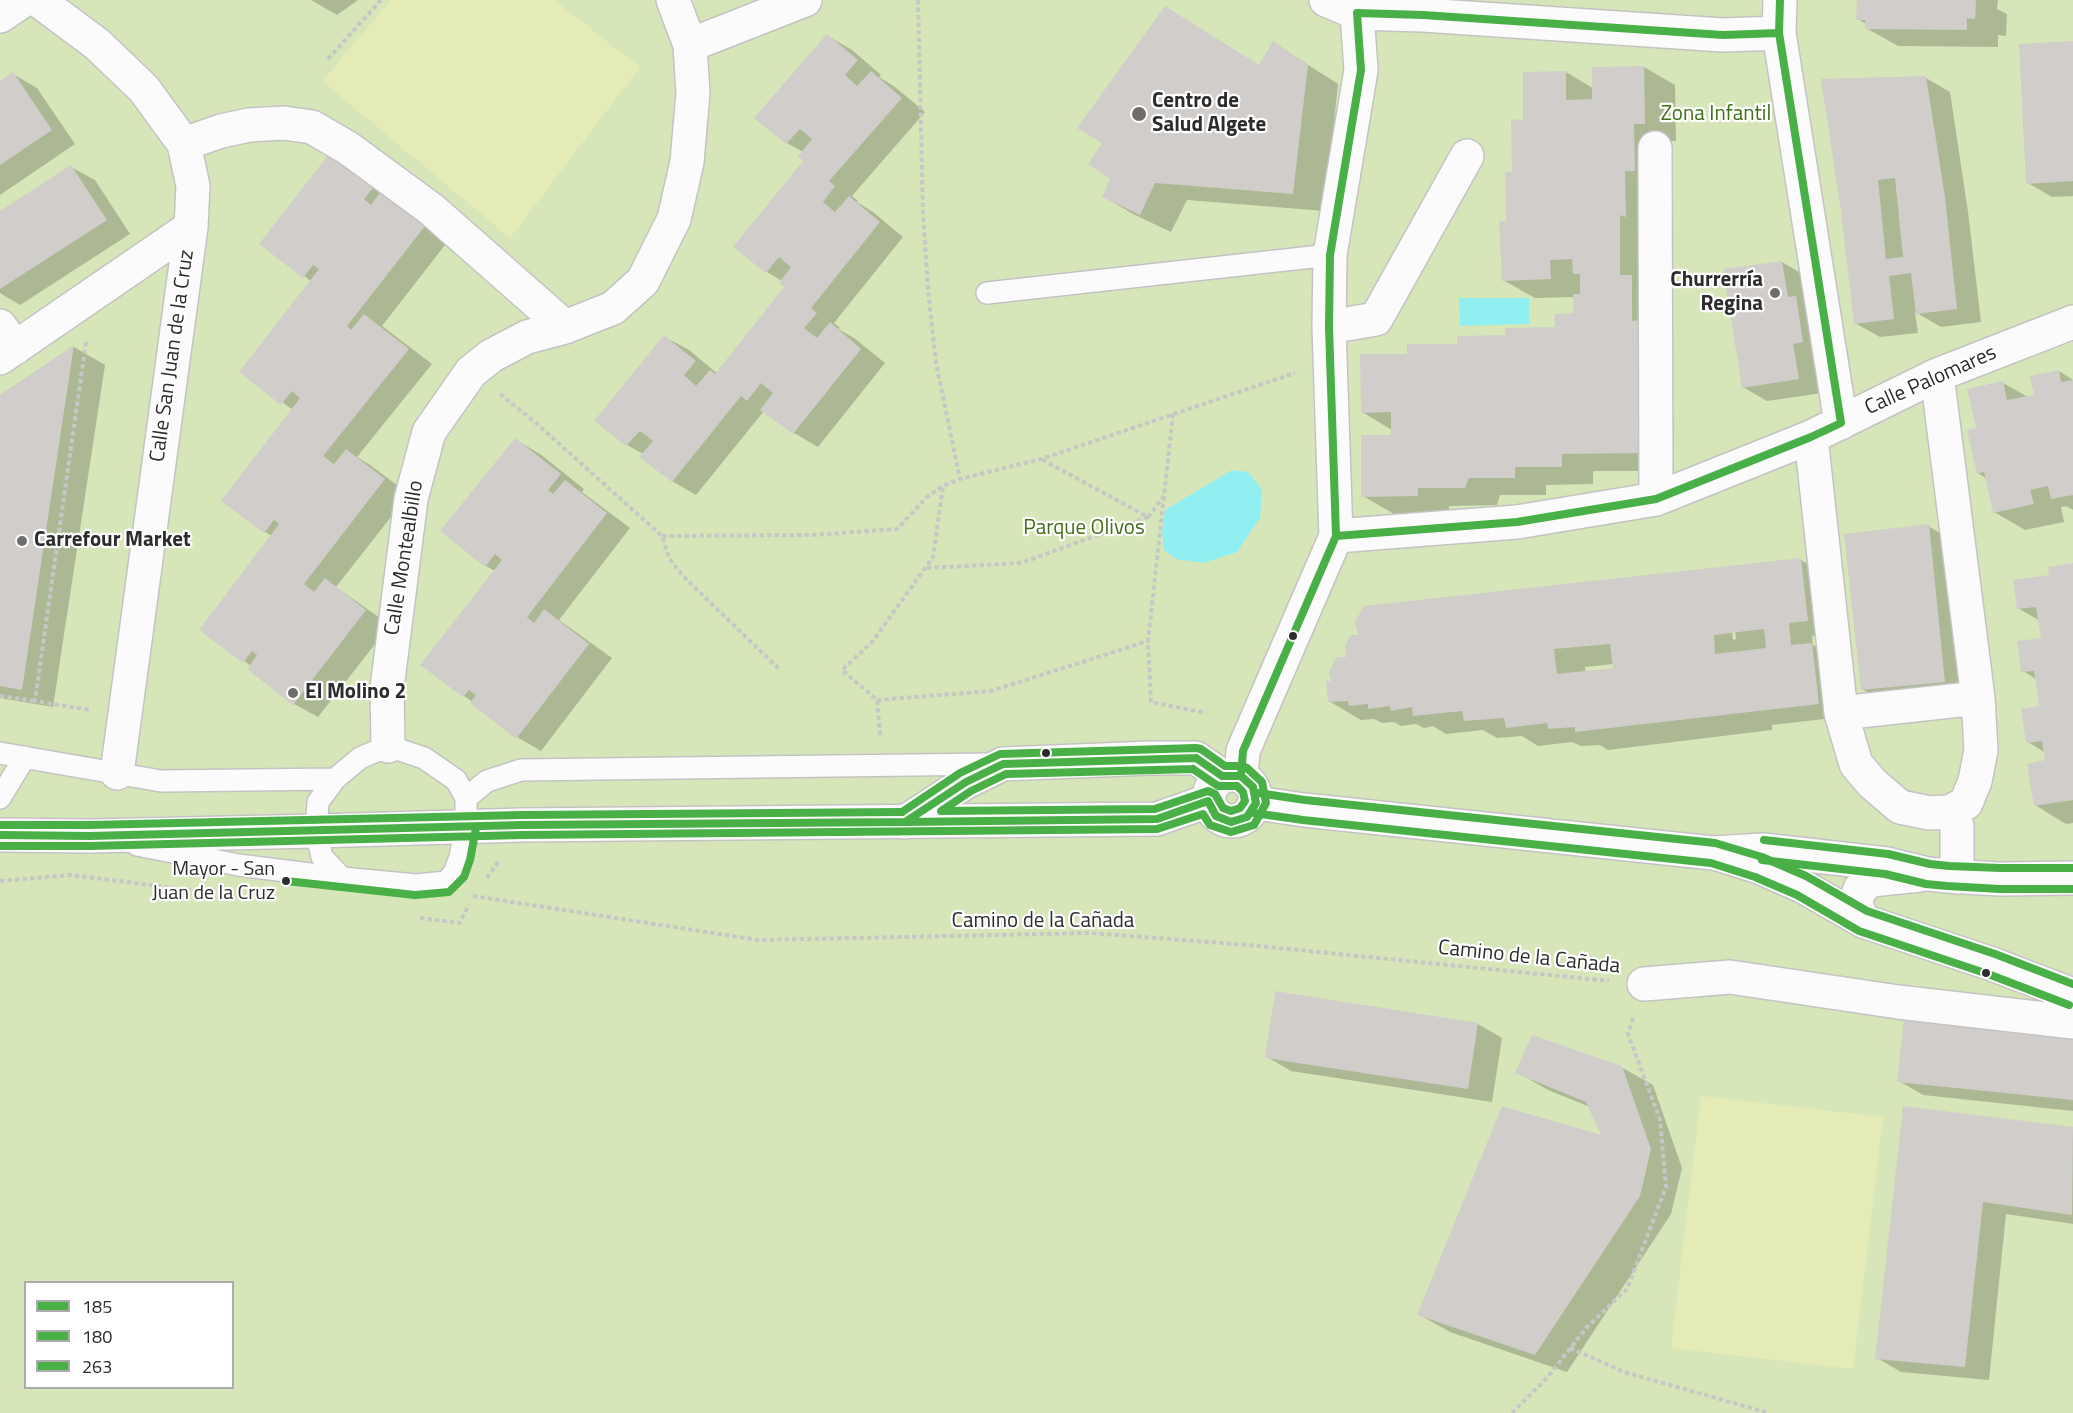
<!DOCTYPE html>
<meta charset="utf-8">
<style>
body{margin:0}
#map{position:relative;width:2073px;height:1413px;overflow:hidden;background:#ebe4e2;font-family:"Titillium Web",sans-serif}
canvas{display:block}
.legend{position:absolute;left:24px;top:1281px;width:210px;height:108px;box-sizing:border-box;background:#fff;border:2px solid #ababab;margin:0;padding:8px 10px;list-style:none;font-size:18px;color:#2c2c2c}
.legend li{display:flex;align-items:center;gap:12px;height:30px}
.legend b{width:30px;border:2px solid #ababab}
</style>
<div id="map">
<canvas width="2073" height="1413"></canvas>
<ul class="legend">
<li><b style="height:8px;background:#48b046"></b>185</li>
<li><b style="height:8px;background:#48b046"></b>180</li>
<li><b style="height:8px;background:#48b046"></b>263</li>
</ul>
</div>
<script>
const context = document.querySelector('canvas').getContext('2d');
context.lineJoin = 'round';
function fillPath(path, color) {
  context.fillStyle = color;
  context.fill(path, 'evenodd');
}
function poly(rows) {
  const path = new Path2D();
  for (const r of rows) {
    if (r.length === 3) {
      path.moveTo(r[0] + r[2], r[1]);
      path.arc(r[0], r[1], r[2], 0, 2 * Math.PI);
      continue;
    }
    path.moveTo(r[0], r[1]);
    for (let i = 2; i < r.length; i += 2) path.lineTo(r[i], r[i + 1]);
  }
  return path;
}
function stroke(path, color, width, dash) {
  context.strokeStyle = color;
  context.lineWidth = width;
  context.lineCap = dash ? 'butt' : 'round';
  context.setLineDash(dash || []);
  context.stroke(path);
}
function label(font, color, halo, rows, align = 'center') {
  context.font = font + ' "Titillium Web",sans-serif';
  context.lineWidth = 4.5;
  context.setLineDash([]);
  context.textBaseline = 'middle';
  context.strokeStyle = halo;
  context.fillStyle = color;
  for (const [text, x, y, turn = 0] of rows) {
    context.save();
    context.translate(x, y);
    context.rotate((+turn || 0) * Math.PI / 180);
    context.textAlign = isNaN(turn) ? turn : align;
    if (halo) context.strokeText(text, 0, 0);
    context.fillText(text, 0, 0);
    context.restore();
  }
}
const green = poly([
 [0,0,2073,0,2073,1413,0,1413],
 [26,1282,232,1282,232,1388,26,1388]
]);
const pitch = poly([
 [391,0,554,0,640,67,510,238,322,81],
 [1701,1096,1883,1117,1853,1369,1671,1348]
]);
const water = poly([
 [1459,298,1529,298,1529,324,1460,326],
 [1232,470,1248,472,1262,490,1260,518,1237,552,1204,563,1176,559,1164,550,1162,533,1165,510]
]);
const shadow = poly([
 [311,0,358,0,337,15],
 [1858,0,1998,0,1997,9,2007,14,2006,36,1998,35,1998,47,1898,46,1866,28,1866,24,1858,19],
 [828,36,852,50,881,75,879,77,895,87,925,112,852,196,858,201,857,202,873,212,903,237,834,323,840,328,838,329,854,338,885,363,818,447,794,433,764,411,696,495,672,481,643,454,627,445,596,421,665,337,689,350,718,374,787,287,782,281,767,272,736,247,806,161,803,152,787,143],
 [2073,42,2073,196,2052,197,2028,183],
 [1274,43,1338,84,1325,211,1187,200,1171,232,1135,215,1104,197,1261,66],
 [1644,67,1675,85,1676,141,1665,141,1663,334,1672,340,1674,471,1593,471,1593,484,1546,485,1546,495,1500,495,1497,505,1449,506,1449,513,1394,514,1363,496,1392,437,1392,430,1362,412,1409,355,1556,328,1575,314,1575,297,1535,298,1503,280,1514,173,1525,122,1566,72,1594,89],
 [13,74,37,88,75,144,0,195,0,83],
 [1926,78,1950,92,1968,212,1981,322,1941,327,1915,312,1918,333,1880,337,1855,323,1843,212],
 [334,151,452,236,382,326,432,364,357,457,370,465,409,494,336,587,390,625,318,717,294,704,249,669,251,666,201,629,272,536,265,532,293,410,241,372,312,282,262,244],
 [71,167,95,180,130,234,20,305,0,293,0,212],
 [1782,262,1806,276,1822,393,1767,401,1743,387],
 [74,347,105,365,53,707,0,698,0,397],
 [2059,371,2073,380,2073,510,2066,506,2061,507,2064,522,2025,530,1994,512,1987,479,1978,473,1977,430,2003,383,2028,397,2035,396],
 [516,440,540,454,584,489,582,492,630,528,559,620,612,658,541,751,517,737,472,703,473,702,464,696,495,571,486,566],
 [1928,526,1952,540,1969,695,1886,703,1862,689],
 [1801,560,1825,574,1831,634,1812,636,1813,645,1836,658,1842,717,1772,725,1772,730,1608,750,1600,745,1581,746,1572,742,1538,746,1522,736,1497,738,1483,730,1446,734,1433,726,1424,728,1416,724,1401,726,1394,722,1382,723,1374,719,1361,720,1329,701,1333,682,1347,658],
 [1727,586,1730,586,1736,639,1733,640],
 [1614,664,1614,670,1586,673,1585,667],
 [2073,565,2073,823,2066,824,2035,805,2047,762,2046,753,2028,742,2041,707,2036,679,2023,671,2043,639,2040,621,2018,608,2051,577],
 [1277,993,1478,1024,1502,1038,1492,1102,1291,1071,1267,1057],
 [2073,1038,2073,1111,1923,1095,1899,1081],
 [1621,1067,1653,1085,1682,1168,1671,1214,1567,1372,1450,1332,1418,1314,1604,1137,1590,1107,1548,1090,1517,1072],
 [1904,1107,2073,1128,2073,1224,2006,1214,1989,1380,1901,1372,1877,1358]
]);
const building = poly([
 [1857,0,1976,0,1975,19,1967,18,1967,30,1865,29,1865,20,1856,20],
 [1165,6,1259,65,1273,41,1308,65,1293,194,1155,183,1140,215,1102,197,1110,179,1088,164,1102,143,1077,128],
 [827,34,858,60,845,75,857,86,871,71,902,98,829,181,835,186,823,202,835,212,849,196,880,222,811,308,817,313,804,328,817,338,830,322,861,349,793,434,760,410,773,393,761,383,747,401,741,396,672,482,639,457,653,441,640,431,626,446,594,421,664,335,696,361,684,375,696,386,710,370,715,374,784,287,779,283,791,267,779,257,766,273,733,247,803,161,798,156,812,139,800,129,786,144,754,118],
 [2073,41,2073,181,2026,184,2019,44],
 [1644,66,1645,124,1634,124,1635,171,1625,171,1626,217,1620,215,1620,275,1632,275,1632,321,1641,320,1643,453,1562,454,1562,467,1515,467,1515,478,1469,478,1465,488,1418,488,1418,496,1361,497,1361,435,1391,435,1391,412,1361,413,1360,354,1407,354,1407,344,1457,344,1457,336,1505,335,1505,328,1555,327,1554,314,1574,313,1573,294,1580,294,1580,274,1573,274,1572,259,1550,260,1551,279,1502,281,1499,221,1506,221,1505,172,1512,172,1511,119,1523,120,1523,72,1566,71,1566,100,1592,99,1592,67],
 [13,72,52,130,0,165,0,81],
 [1926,76,1945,197,1957,309,1916,314,1911,273,1889,276,1894,319,1854,324,1841,212,1821,79],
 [1895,178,1903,257,1886,259,1878,180],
 [333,149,377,183,364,199,371,205,385,186,429,221,347,326,351,330,364,314,409,349,323,456,334,464,346,449,385,479,304,584,314,592,325,578,366,610,293,705,247,669,257,655,252,651,243,663,199,630,279,524,274,520,264,533,221,501,300,398,292,391,281,405,239,372,319,269,313,265,303,278,259,244],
 [71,165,107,220,0,289,0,211],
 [1782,261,1788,297,1796,296,1803,342,1793,344,1799,379,1742,388,1723,269],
 [74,345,22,690,0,686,0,395],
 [2059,370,2061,382,2073,380,2073,495,2051,499,2048,486,2030,490,2034,504,1993,513,1984,472,1977,474,1967,430,1976,428,1967,389,2003,381,2007,400,2034,395,2030,376],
 [515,438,561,474,548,490,553,494,565,480,607,513,527,617,534,623,544,609,589,644,516,739,470,703,476,695,469,690,463,697,420,665,502,560,495,554,485,567,440,531],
 [1929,524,1945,682,1861,690,1844,534],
 [1801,558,1808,621,1789,623,1791,645,1812,643,1819,704,1575,732,1575,727,1548,729,1547,723,1506,728,1504,718,1464,721,1462,711,1413,716,1412,707,1391,711,1390,706,1368,709,1368,704,1349,706,1348,701,1328,702,1326,681,1331,681,1329,671,1337,657,1346,657,1345,645,1351,635,1358,635,1355,622,1364,606],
 [1764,629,1766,648,1715,654,1714,635],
 [1610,644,1613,668,1557,674,1554,649],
 [2073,563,2073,800,2034,806,2027,764,2045,760,2042,741,2026,743,2021,709,2039,706,2034,671,2021,672,2017,641,2041,638,2036,607,2017,609,2013,580,2049,575,2048,567],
 [1275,991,1478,1023,1468,1089,1265,1058],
 [1904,1018,2073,1036,2073,1100,1897,1082],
 [1532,1035,1622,1066,1651,1149,1640,1196,1535,1355,1417,1315,1502,1106,1601,1135,1586,1102,1515,1073],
 [1903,1106,2073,1127,2072,1215,1983,1202,1965,1367,1875,1359]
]);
const path = poly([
 [918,0,923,213,928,290,936,363,960,479],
 [328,59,381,0],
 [86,342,35,701,90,710],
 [500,394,536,423,662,536,669,558,682,575,780,670],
 [1173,414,1148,641,1151,702,1206,713],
 [1148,517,1164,496],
 [662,536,813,535,897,529,927,497,943,486,960,479,1041,459,1295,373],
 [927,568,1021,563,1148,517,1041,459],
 [0,696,35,701],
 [877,700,991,691,1148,641],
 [880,735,877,700,842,670,872,642,933,557,943,486],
 [487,878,498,862],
 [0,881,71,875,198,891],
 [473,896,758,940,1090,933,1248,945,1609,981],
 [420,918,460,923,469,904],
 [1570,1348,1624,1372,1769,1413],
 [1512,1413,1547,1378,1587,1327,1627,1289,1666,1187,1660,1120,1628,1034,1633,1018]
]);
const lane = poly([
 [987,293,1330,255],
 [0,753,161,781,335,779],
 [0,798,25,757],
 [466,798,487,781,521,770,991,764],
 [137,845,238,865,342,878,416,885,446,882,454,873,460,857,466,826,466,798,456,780,424,758,388,746,360,758,335,779,318,802,316,831,322,857,342,878]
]);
const street = poly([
 [38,0,97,44,144,89,184,144,193,186,191,227,117,773],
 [1326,0,1357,13,1423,15,1723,35,1779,33],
 [1780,0,1779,33,1841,423],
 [0,16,24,0],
 [690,45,805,0],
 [184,144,221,131,249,125,284,123,312,127,348,148,431,209,565,327],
 [1655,148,1656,499],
 [0,326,15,348],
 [1329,327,1376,319,1467,156],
 [0,358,191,227],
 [1811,437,1841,713,1856,764,1872,783,1900,807,1930,813,1950,812,1957,826,1957,877],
 [1336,536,1517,522,1656,499,1811,437,1937,375,2073,322],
 [1841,713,1978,698,1937,375],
 [388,746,387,688,411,499,429,432,471,372,491,356,527,337,565,327,613,308,643,281,674,219,687,162,693,93,690,45,673,0],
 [1241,776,1243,751,1336,536,1329,327,1330,255,1361,70,1357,13],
 [1950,812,1966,803,1975,781,1981,750,1978,698],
 [905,822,966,782,1003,764,1151,758,1196,758,1222,776],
 [1715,853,1759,867,1802,886,1863,921,1992,964,2073,995],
 [1863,921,1855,903,1860,889,1871,880,1920,875],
 [1644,984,1730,977,1898,1002,2073,1022]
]);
const secondary = poly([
 [1232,798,23],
 [1256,803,1304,810,1713,853,1763,850,1887,864,1928,874,1948,876,2000,879,2073,878],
 [0,835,90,836,316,831,522,825,1157,819,1208,801]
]);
const bus1 = poly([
 [1336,536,1517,522,1656,499,1811,437,1841,423,1779,33,1780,0],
 [1196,758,1222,776,1241,776,1253,787,1256,803,1247,817,1231,822,1216,816,1208,801,1157,819,905,822,966,782,1003,764,1196,758],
 [1241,776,1243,751,1336,536,1329,327,1330,255,1361,70,1357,13,1423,15,1723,35,1779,33],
 [0,835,90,836,522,825,905,822]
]);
const bus2 = poly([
 [1254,813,1303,820,1711,863,1755,877,1797,895,1859,931,1988,974,2069,1005],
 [0,846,90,846,522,835,1157,829,1203,814,1210,825,1231,832,1254,825,1266,803,1262,782,1247,768,1242,766,1225,766,1201,749,1196,748,1000,754,960,773,902,812],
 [1762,860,1885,874,1926,884,1947,886,2000,889,2073,889],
 [286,881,415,895,449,892,464,877,470,860,476,828]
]);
const bus3 = poly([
 [1193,769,1218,786,1237,786,1243,792,1245,801,1240,808,1231,811,1223,808,1215,794,1208,791,1155,809,941,811,971,791,1006,774,1193,769],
 [1258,793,1305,800,1715,843,1762,857,1806,876,1867,911,1995,954,2073,984],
 [0,825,90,825,522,815,902,812],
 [1764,840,1888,854,1930,864,1949,866,2000,868,2073,868]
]);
const markers = [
 [1139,114,8,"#6f6c6c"],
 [1775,293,6,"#6f6c6c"],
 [22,541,6,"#6f6c6c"],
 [1293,636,5,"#2c2c2c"],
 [293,693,6,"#6f6c6c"],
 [1046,753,5,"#2c2c2c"],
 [286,881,5,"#2c2c2c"],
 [1986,973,5,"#2c2c2c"]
];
const busNames = [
 ["Mayor - San",275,870],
 ["Juan de la Cruz",275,894]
];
const poiNames = [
 ["Centro de",1152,102],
 ["Salud Algete",1152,126],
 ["Churrerría",1763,281,"right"],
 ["Regina",1763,305,"right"],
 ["Carrefour Market",34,541],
 ["El Molino 2",305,693]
];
const parkNames = [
 ["Zona Infantil",1716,115],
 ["Parque Olivos",1084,529]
];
const streetNames = [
 ["Calle San Juan de la Cruz",173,356,-82],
 ["Calle Palomares",1931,381,-24],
 ["Calle Montealbillo",405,558,-81],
 ["Camino de la Cañada",1043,922],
 ["Camino de la Cañada",1529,958,6]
];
fillPath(green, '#d7e6b9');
fillPath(pitch, '#e5ebb6');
fillPath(water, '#91eff1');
fillPath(shadow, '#0003');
fillPath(building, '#d1cdcb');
stroke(lane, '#c4c3c4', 24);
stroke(street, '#c4c3c4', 36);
stroke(secondary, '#c4c3c4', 36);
stroke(path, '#c7c7c6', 4, [4.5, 3]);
stroke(lane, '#fcfbfb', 21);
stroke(street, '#fcfbfb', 33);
stroke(secondary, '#fcfbfb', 33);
stroke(bus1, '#48b046', 8);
stroke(bus2, '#48b046', 8);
stroke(bus3, '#48b046', 8);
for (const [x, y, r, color] of markers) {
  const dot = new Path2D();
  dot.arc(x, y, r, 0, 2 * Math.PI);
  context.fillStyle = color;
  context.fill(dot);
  stroke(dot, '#fff', 2);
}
label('20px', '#2c2c2c', '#fff', busNames, 'right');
label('bold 21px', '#2c2c2c', '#fff', poiNames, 'left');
label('21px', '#3f7016', '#fff', parkNames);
label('21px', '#2c2c2c', '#fff', streetNames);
</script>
